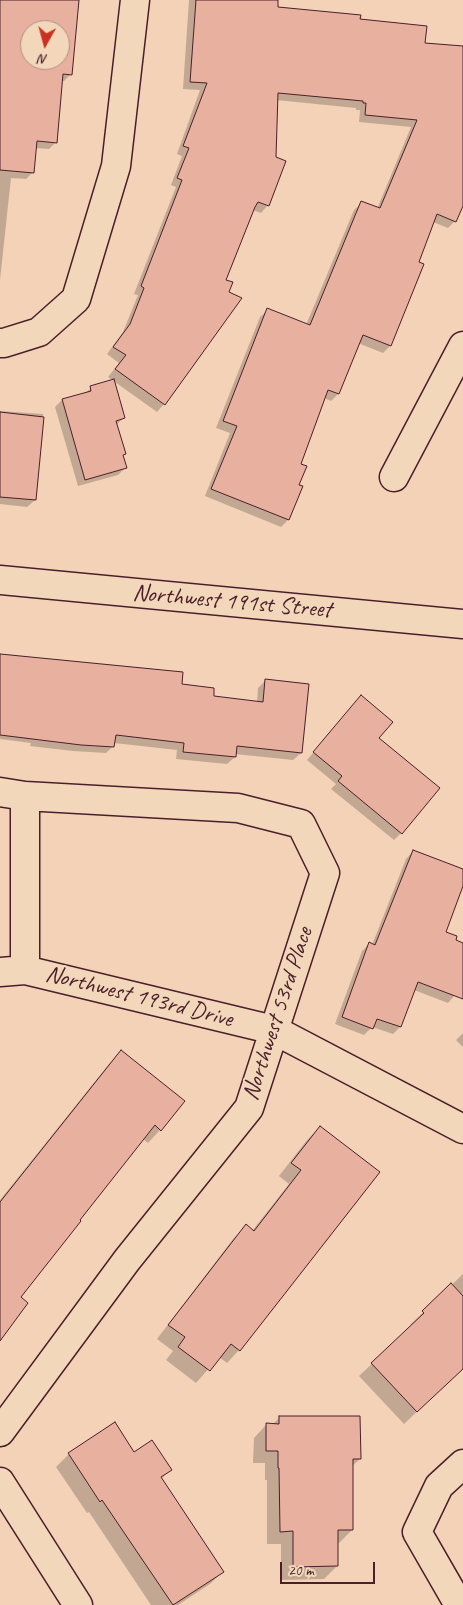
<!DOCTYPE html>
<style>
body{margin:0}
#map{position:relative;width:463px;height:1605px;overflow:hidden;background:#f3d2b7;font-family:Caveat,sans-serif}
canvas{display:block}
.north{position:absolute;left:20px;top:20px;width:50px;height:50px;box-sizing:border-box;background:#f3d7ba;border:1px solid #af8d81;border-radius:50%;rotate:187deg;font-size:14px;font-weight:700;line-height:20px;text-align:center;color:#4a1f2b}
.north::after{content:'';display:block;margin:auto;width:18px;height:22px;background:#c8321e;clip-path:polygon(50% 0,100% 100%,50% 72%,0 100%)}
.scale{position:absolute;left:280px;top:1562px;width:95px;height:22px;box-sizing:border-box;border:2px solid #4a1f2b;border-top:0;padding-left:6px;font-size:15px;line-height:18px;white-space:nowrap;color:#4a1f2b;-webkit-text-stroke:4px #f3d7ba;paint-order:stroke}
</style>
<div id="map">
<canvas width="463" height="1605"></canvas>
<div class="north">N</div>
<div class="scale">20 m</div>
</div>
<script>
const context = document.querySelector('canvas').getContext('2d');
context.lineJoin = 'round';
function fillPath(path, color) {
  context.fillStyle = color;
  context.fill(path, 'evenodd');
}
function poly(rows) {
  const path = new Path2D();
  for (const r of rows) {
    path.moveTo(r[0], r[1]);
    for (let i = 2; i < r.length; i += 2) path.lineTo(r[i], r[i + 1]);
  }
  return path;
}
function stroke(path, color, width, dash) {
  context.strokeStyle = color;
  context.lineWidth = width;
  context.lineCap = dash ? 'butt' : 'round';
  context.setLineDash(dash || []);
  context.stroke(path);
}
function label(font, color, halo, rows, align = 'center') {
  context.font = font + ' Caveat,sans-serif';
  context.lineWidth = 4;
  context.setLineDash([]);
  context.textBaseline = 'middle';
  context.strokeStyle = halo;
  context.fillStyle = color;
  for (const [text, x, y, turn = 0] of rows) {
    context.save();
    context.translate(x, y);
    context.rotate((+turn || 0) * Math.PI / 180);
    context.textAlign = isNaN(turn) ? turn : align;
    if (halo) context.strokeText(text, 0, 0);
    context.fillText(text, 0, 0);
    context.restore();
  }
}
const shadow = poly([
 [0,0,78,0,71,74,64,81,61,81,56,142,49,149,35,148,33,172,26,179,11,178,0,280],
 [30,30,60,30,60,60,30,60],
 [189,0,277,0,277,8,359,21,424,44,463,48,463,203,455,221,448,228,433,222,417,263,390,346,383,353,358,343,338,394,331,401,324,398,299,465,298,485,288,520,281,527,205,496,230,433,216,428,260,317,268,310,306,325,354,210,362,203,377,209,411,127,359,122,360,110,356,110,356,108,276,100,268,205,261,213,253,210,225,280,227,293,240,298,164,404,157,412,108,377,119,363,107,354,123,332,138,295,134,294,176,187,171,185,182,156,177,154,200,90,183,89],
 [91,388,124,418,116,425,125,454,122,456,125,468,118,475,78,486,55,407,62,400,84,394],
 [0,411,43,414,35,500,27,507,0,504],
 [0,655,180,685,212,697,257,702,258,688,265,681,301,753,293,760,235,754,235,757,227,764,176,759,177,750,114,743,113,746,106,753,73,751,30,746,31,743,0,739],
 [354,704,377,738,401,833,394,840,331,789,336,784,307,760],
 [413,851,463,871,463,883,444,933,454,941,463,944,463,974,455,995,448,1003,414,990,400,1027,393,1034,372,1027,364,1035,335,1024,362,951,369,944,372,945,406,859],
 [463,1033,463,1047,456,1040],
 [121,1051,160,1130,148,1143,143,1139,78,1220,19,1298,0,1336,0,1200,109,1064],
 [320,1127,239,1350,227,1363,219,1357,196,1383,166,1360,173,1351,157,1339,233,1239,246,1226,252,1231,289,1184,279,1176,307,1140],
 [463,1274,463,1368,404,1424,359,1376,412,1326,410,1325],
 [280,1417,360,1459,351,1467,352,1530,339,1543,337,1543,337,1566,324,1579,281,1580,281,1544,267,1544,267,1480,265,1480,265,1463,253,1463,254,1438,266,1425,272,1425],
 [134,1453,171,1469,161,1479,223,1571,210,1584,178,1605,151,1605,89,1512,87,1513,56,1467,69,1454]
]);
const building = poly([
 [0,0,79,0,72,75,63,74,57,143,37,141,34,173,0,170,0,0],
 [30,30,60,30,60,60,30,60,30,30],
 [196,0,278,0,278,7,361,15,360,19,427,26,425,43,463,46,463,206,456,222,437,214,419,262,424,264,391,346,363,335,339,394,328,390,301,464,307,466,299,485,303,486,289,520,211,489,237,426,223,421,267,308,310,325,361,201,380,208,417,120,365,115,366,103,363,103,363,101,278,93,276,157,286,161,269,206,258,202,255,207,226,280,233,282,229,292,242,298,165,405,115,369,126,355,113,347,130,324,144,288,141,286,182,180,177,178,189,148,183,146,207,83,190,82,196,0],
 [114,379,125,418,116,421,126,454,123,455,127,468,85,480,62,399,91,391,90,386,114,379],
 [0,412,44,417,36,500,0,497,0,412],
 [0,654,183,672,182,684,214,688,214,696,263,702,265,679,309,684,302,753,237,746,236,757,183,752,184,743,116,735,114,747,81,745,0,735,0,654],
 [361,695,393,722,379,738,440,788,402,834,338,781,342,776,313,752,361,695],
 [413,850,463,869,463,886,446,932,457,936,456,940,463,943,463,999,418,982,401,1027,377,1019,373,1029,342,1017,369,942,375,945,413,850],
 [121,1050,185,1101,161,1131,155,1125,80,1220,81,1221,21,1297,28,1303,0,1341,0,1202,121,1050],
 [320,1126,380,1172,240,1351,231,1344,210,1371,178,1347,185,1337,168,1325,246,1224,254,1231,301,1170,291,1163,320,1126],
 [451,1283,463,1296,463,1369,417,1412,371,1363,424,1313,422,1311,451,1283],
 [279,1416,360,1416,361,1459,353,1459,353,1530,338,1530,338,1566,293,1567,293,1531,280,1532,279,1468,278,1468,278,1451,266,1451,266,1423,279,1424,279,1416],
 [115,1422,134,1452,152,1440,172,1470,161,1477,224,1572,173,1605,102,1500,100,1502,68,1453,115,1422]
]);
const street = poly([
 [0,343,4,343,39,332,76,299,116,166,135,0],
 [394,477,463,346],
 [0,792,25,796,238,808,301,824,325,873,249,1108,127,1260,0,1432],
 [25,970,25,796],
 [0,972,25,970,274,1030,463,1129],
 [0,1482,78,1605],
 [459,1605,417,1532,439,1486,463,1464]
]);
const secondary = poly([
 [0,580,463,624]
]);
const streetNames = [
 ["Northwest 191st Street",232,602,5],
 ["Northwest 193rd Drive",139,997,14],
 ["Northwest 53rd Place",278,1014,-72]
];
fillPath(shadow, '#0003');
fillPath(building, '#e7b09f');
stroke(building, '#4a1f2b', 1);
stroke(street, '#4a1f2b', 31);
stroke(secondary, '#4a1f2b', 31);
stroke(street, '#f3d7ba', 28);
stroke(secondary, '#f3d7ba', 28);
label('24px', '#4a1f2b', '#f3d7ba', streetNames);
</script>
